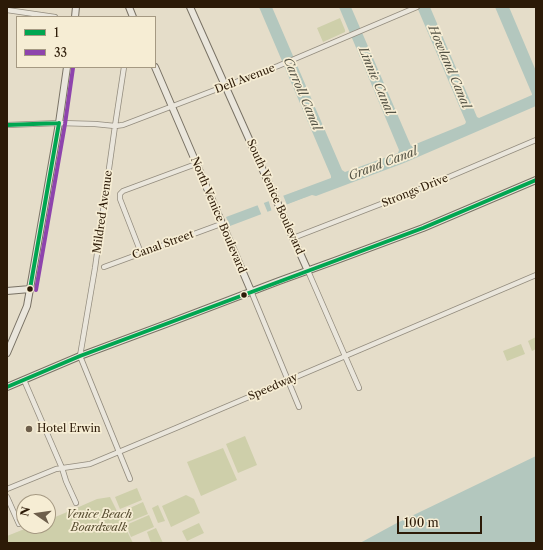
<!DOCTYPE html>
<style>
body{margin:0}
#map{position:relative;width:543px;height:550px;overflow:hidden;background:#e5ddc9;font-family:"Libre Caslon Text",serif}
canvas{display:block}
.frame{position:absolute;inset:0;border:8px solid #2c1a07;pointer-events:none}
.legend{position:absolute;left:16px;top:16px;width:140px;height:52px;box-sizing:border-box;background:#f6edd4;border:1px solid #a59982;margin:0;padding:5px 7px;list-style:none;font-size:12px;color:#2c1a07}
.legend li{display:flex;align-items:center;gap:8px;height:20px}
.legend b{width:20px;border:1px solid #a59982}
.north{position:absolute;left:16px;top:494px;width:40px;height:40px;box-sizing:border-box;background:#f6edd4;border:1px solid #a59982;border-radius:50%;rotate:283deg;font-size:11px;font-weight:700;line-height:16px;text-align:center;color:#2c1a07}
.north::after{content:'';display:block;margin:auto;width:14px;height:18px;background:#6d5e4b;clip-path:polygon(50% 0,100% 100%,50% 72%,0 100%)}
.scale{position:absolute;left:397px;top:516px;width:85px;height:18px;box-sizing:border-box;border:2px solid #2c1a07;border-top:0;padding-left:5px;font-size:12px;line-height:14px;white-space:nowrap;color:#2c1a07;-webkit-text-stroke:3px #f6edd4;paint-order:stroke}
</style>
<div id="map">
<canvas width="543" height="550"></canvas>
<div class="frame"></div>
<ul class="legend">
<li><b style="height:5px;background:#00a651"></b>1</li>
<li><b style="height:5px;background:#8e44ad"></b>33</li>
</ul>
<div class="north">N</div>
<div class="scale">100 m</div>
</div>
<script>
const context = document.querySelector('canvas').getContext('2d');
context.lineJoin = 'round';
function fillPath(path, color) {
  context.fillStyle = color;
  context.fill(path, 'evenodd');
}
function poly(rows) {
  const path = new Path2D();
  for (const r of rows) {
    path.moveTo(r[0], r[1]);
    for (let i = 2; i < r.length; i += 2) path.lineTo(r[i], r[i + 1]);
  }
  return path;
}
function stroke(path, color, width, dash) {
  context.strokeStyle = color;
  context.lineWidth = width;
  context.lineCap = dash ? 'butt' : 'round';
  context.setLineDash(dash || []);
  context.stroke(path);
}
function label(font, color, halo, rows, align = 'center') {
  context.font = font + ' "Libre Caslon Text",serif';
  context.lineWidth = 3.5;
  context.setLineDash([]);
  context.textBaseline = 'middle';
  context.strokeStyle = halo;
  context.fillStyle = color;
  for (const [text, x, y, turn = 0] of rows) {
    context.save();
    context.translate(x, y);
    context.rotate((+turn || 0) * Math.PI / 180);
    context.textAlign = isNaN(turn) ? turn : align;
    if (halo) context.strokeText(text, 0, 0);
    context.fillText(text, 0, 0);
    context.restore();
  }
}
const green = poly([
 [340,18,345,30,345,32,323,42,317,28],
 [536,337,536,349,532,351,528,341],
 [521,344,525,354,507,361,503,351],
 [245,436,257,465,238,473,226,444],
 [223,448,237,480,201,496,187,462],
 [137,488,142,500,120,509,115,497],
 [186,495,194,499,200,513,171,527,162,506],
 [110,497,133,543,7,543,7,536,32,526,48,526,48,520,72,510,97,499],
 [143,502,148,514,126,523,121,512],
 [158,505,165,521,158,523,152,508],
 [149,515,154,527,131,537,126,525],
 [199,523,204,533,187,541,182,531],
 [156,528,163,543,151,543,147,532]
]);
const water = poly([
 [259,7,272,7,342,170,345,172,398,153,399,150,339,7,351,7,411,146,465,124,466,122,417,7,430,7,477,117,479,118,532,95,532,94,495,7,509,7,536,71,536,106,404,163,316,196,312,195,230,226,226,217,331,178,331,176],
 [536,456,536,543,360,543,395,524]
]);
const pier = poly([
 [301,187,302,188,283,195,287,205,305,198,305,199,272,212,268,199],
 [263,201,268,213,262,216,257,204]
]);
const street = poly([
 [7,10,55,17],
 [124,67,115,126,95,268,80,356,130,479],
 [7,125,59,123,95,124,115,126,123,125,278,66,417,7],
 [293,238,430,185,536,140],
 [141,253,120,199,120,194,123,191,196,164],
 [104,267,221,224],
 [308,271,345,356,359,388],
 [251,291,299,407],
 [24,380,62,468,66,481,76,503],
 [7,489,56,469,90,464,176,428,536,275],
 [7,497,19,524]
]);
const secondary = poly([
 [129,7,133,17],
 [190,7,308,271],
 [75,17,76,7],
 [155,67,251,291],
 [7,291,30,289],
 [7,353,27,306,59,123,67,67],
 [7,387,80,356,166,324,279,281,337,260,423,228,536,180]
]);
const bus1 = poly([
 [7,125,59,123],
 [30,289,59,123],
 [7,387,80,356,423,228,536,180]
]);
const bus2 = poly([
 [36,290,65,124,73,68]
]);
const markers = [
 [30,289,3.5,"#2c1a07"],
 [244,295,3.5,"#2c1a07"],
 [29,429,4,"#6d5e4b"]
];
const streetNames = [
 ["Dell Avenue",245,79,-21],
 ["Strongs Drive",415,191,-22],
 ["South Venice Boulevard",275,197,66],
 ["Mildred Avenue",103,212,-82],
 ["North Venice Boulevard",218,215,67],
 ["Canal Street",163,245,-20],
 ["Speedway",273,387,-23]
];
const poiNames = [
 ["Hotel Erwin",37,429]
];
const parkNames = [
 ["Venice Beach",99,515],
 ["Boardwalk",99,528]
];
const waterNames = [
 ["Howland Canal",449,67,67],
 ["Linnie Canal",376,81,67],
 ["Carroll Canal",302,94,67],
 ["Grand Canal",383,164,-21]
];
fillPath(green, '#cecfaa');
fillPath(water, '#b3c7be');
fillPath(pier, '#e5ddc9');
stroke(street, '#938c7e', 6);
stroke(secondary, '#797265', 8);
stroke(street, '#eae6dc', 4.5);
stroke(secondary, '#eae6dc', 6);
stroke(bus1, '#00a651', 4);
stroke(bus2, '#8e44ad', 4);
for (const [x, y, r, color] of markers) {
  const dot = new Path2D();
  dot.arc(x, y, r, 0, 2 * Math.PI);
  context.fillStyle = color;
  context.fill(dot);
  stroke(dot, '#f6edd4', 1.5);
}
label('11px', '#2c1a07', '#f6edd4', streetNames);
label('11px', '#2c1a07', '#f6edd4', poiNames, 'left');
label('italic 11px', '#574d30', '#f6edd4', parkNames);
label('italic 12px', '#545345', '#f6edd4', waterNames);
</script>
